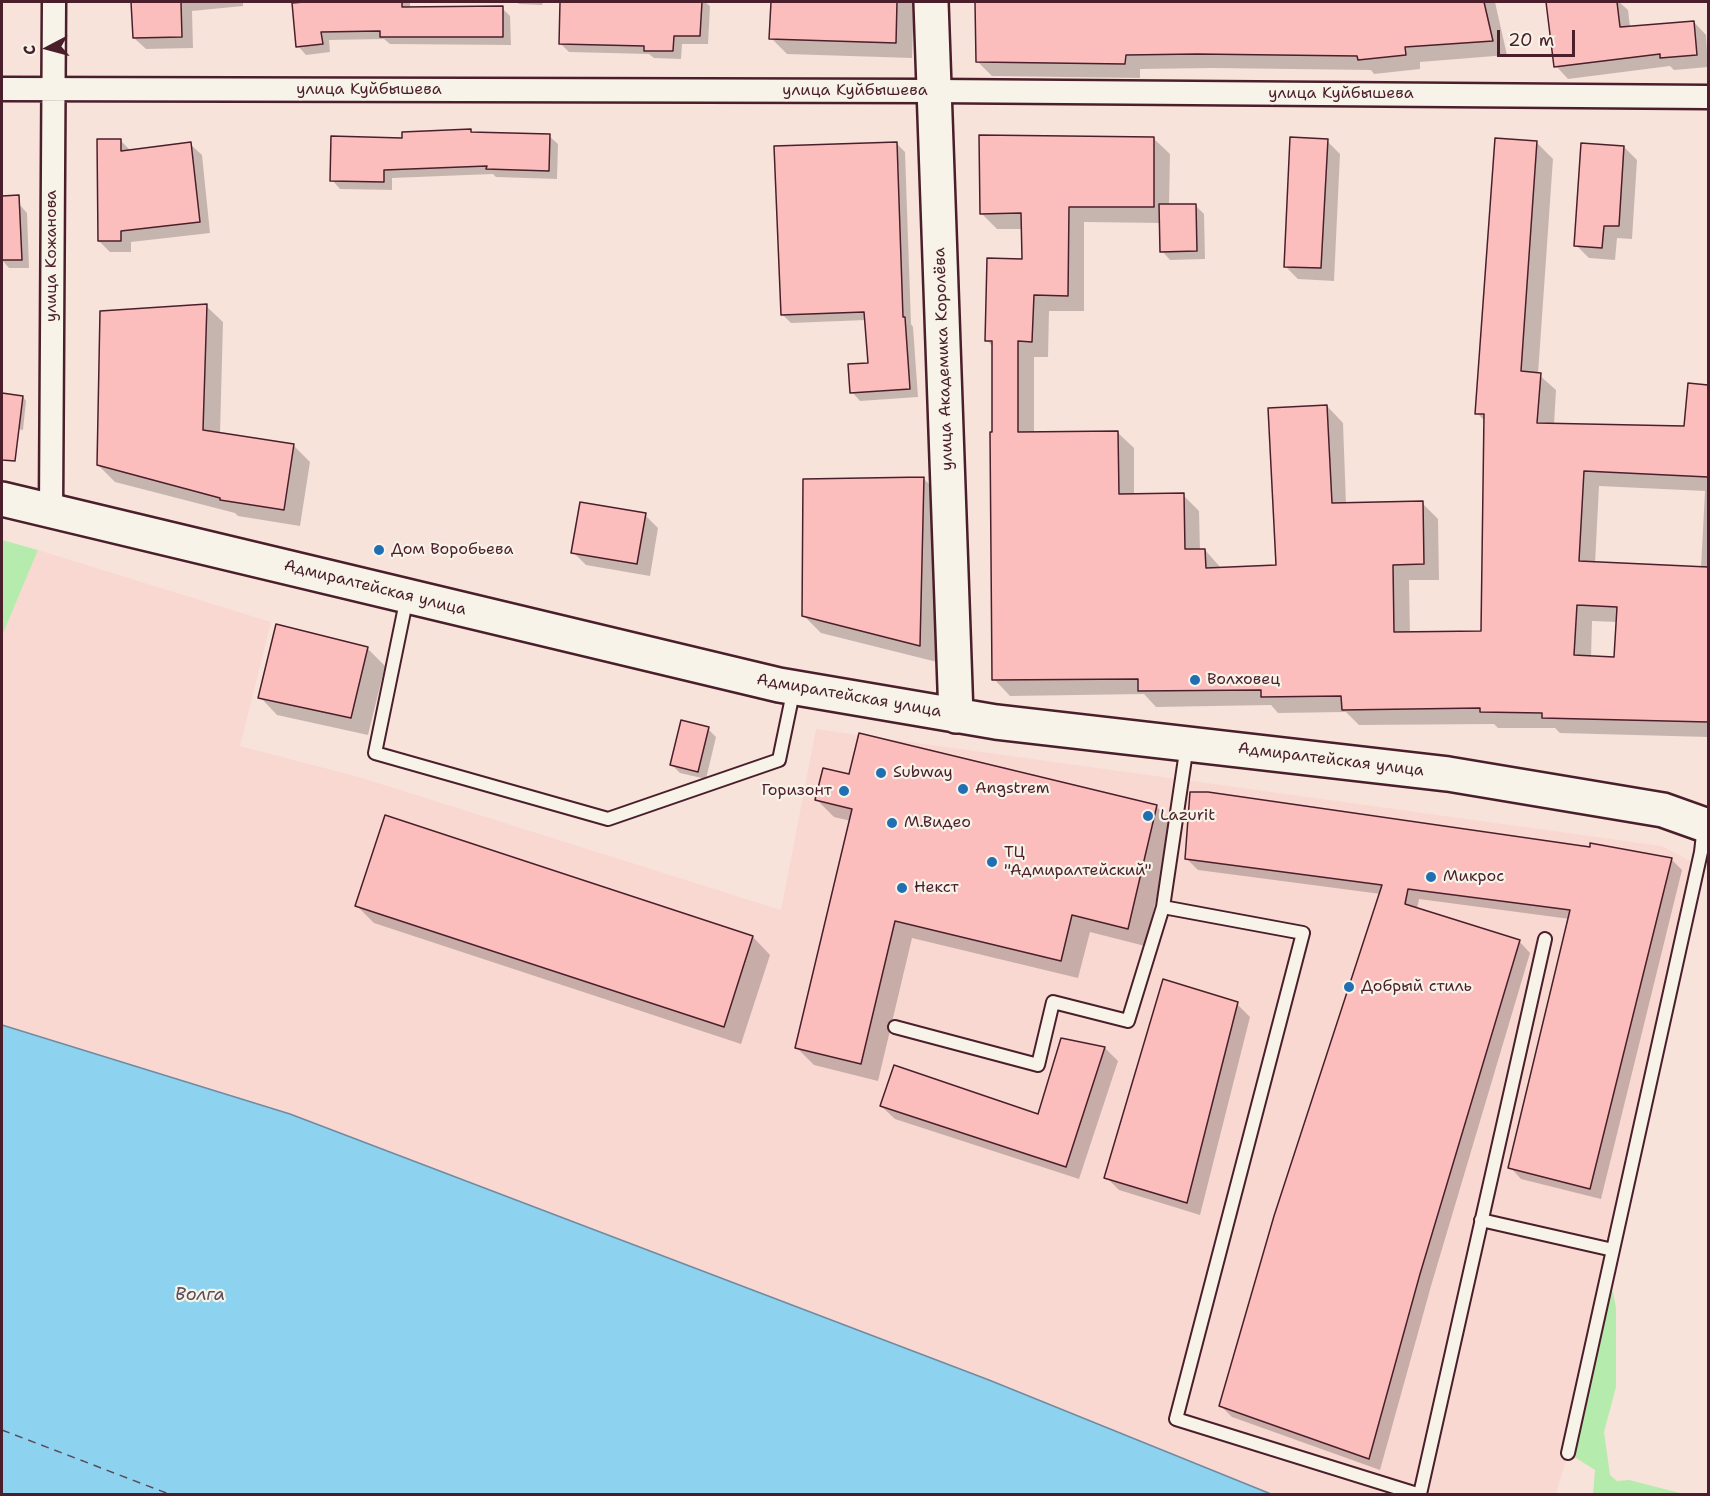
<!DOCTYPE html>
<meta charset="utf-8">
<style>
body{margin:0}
#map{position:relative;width:1710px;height:1496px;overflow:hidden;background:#f8e3db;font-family:"Shantell Sans",sans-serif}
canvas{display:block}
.frame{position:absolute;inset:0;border:3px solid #4a1f2b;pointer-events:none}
.north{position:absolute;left:18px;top:18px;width:60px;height:60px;-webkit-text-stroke:4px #f7f3e8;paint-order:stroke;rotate:264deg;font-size:16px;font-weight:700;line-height:24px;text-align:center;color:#4a1f2b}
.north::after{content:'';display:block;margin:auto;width:21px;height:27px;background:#4a1f2b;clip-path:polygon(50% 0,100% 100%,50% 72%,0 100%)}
.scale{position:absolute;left:1497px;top:30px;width:78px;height:27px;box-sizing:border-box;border:3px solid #4a1f2b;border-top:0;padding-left:8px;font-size:18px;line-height:21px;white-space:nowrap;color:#4a1f2b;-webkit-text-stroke:4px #f7f3e8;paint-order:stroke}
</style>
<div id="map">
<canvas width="1710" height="1496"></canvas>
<div class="frame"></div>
<div class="north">С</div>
<div class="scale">20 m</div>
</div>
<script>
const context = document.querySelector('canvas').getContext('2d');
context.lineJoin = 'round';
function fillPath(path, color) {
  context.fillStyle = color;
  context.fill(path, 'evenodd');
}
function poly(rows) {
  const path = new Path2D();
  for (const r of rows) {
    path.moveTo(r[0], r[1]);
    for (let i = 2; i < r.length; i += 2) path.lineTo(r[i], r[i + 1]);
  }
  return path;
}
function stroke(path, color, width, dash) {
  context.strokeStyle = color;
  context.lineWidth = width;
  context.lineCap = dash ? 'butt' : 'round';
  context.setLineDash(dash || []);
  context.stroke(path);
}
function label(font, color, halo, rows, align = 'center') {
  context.font = font + ' "Shantell Sans",sans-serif';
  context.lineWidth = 4.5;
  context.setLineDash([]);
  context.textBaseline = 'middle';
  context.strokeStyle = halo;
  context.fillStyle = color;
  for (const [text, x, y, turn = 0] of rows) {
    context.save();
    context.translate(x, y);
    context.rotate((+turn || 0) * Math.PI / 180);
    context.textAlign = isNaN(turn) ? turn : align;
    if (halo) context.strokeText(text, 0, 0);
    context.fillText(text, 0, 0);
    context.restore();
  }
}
const built = poly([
 [38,550,271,622,240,746,359,777,781,910,816,729,1662,846,1694,863,1568,1453,1556,1494,1271,1494,989,1380,290,1114,2,1025,2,636]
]);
const green = poly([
 [2,540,38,550,2,636],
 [1604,1288,1613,1292,1616,1308,1616,1387,1604,1432,1610,1475,1617,1481,1629,1480,1684,1494,1593,1494,1595,1470,1568,1453]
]);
const water = poly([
 [2,1025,290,1114,989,1380,1271,1494,2,1494,2,1025]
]);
const shadow = poly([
 [133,2,243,2,243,6,192,11,193,48,146,49,134,38],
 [318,2,410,2,410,8,502,8,510,16,511,45,390,44,384,39,329,40,330,52,306,55,298,46,293,4],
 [517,2,543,2,542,5,519,4],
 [561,2,682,4,682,2,705,2,710,6,708,44,682,44,681,59,654,58,649,54,569,52,560,43],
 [772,2,914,2,912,58,787,54,771,38],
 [976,2,1495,2,1507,55,1420,62,1420,69,1374,74,1371,70,1213,68,1140,69,1140,78,992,76,977,61],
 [1547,2,1619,2,1628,10,1630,27,1694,22,1706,35,1708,67,1674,70,1670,66,1568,79,1556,66],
 [470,131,473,133,549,136,558,144,557,179,496,177,493,174,392,178,392,190,340,189,332,180,403,139],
 [1153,138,1170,154,1169,206,1195,205,1204,214,1205,259,1170,260,1162,251,1161,223,1084,222,1084,311,1049,311,1048,357,1034,357,1034,433,1117,432,1134,448,1134,495,1183,495,1199,511,1200,550,1205,550,1221,568,1277,566,1327,406,1343,423,1346,504,1422,503,1438,519,1439,580,1409,580,1410,634,1483,633,1485,421,1477,413,1537,143,1553,159,1538,374,1556,390,1554,425,1686,428,1690,385,1708,386,1708,737,1560,733,1555,728,1498,728,1494,724,1359,725,1346,712,1278,713,1271,705,1156,707,1144,694,1010,696,994,679,993,347,987,340,1023,260,1023,229,997,229,981,213],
 [1599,486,1705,491,1701,568,1595,564],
 [1592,621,1617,622,1615,659,1591,658],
 [120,140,131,151,190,144,202,155,210,233,131,242,131,252,110,252,99,241],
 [1327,141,1340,154,1334,281,1298,279,1285,266],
 [896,143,905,152,911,324,913,327,918,397,860,401,852,392,869,365,866,320,791,323,782,314],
 [1624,147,1637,160,1632,239,1617,238,1615,260,1589,258,1576,245],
 [19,204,27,213,29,268,9,268,2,260,2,205],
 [206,306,223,322,220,434,293,445,310,462,300,526,238,516,235,513,115,482,98,465],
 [2,395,23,397,26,401,23,430,2,427],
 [923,478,941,496,937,662,821,633,803,615],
 [645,515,658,528,650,576,586,565,573,552],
 [367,648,385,666,368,735,277,715,260,697],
 [708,729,716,737,706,779,680,773,671,764],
 [860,735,1157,807,1174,824,1145,946,1090,932,1078,978,912,938,878,1081,814,1065,797,1048,851,821,834,817,817,800,850,776],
 [1187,859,1671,859,1682,870,1601,1199,1521,1179,1510,1167,1570,919,1419,899,1417,909,1519,941,1530,953,1431,1286,1380,1470,1232,1417,1221,1406,1381,894,1198,870],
 [357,906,753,937,770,955,741,1044,374,923],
 [1237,1004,1250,1017,1200,1215,1119,1190,1106,1177],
 [1105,1048,1118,1061,1079,1179,895,1119,881,1106,1039,1116]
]);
const ferry = poly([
 [2,1430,169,1494]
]);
const building = poly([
 [131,2,181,2,182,37,133,38,131,2],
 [304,2,402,2,402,7,503,6,503,37,380,37,380,31,321,32,323,44,296,47,292,3,304,2],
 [560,2,702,2,700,36,674,36,673,51,644,51,644,46,559,44,560,2],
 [771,2,897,2,896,43,769,39,771,2],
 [975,2,1484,2,1493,41,1405,47,1406,55,1358,60,1357,56,1197,54,1126,55,1125,64,976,62,975,2],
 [1546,2,1617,2,1620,27,1694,21,1697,55,1660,58,1660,54,1554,67,1546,2],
 [471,129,471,132,550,134,549,171,486,169,487,166,384,170,384,182,330,181,331,136,402,138,402,132,471,129],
 [979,135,1154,137,1154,207,1069,207,1068,296,1034,295,1032,342,1018,341,1018,432,1118,431,1119,494,1184,493,1185,549,1205,549,1206,568,1276,565,1268,408,1327,405,1332,503,1423,501,1424,564,1393,565,1394,632,1481,631,1484,414,1475,414,1495,138,1537,141,1521,371,1541,373,1537,423,1684,426,1688,383,1708,385,1708,477,1584,471,1579,561,1708,567,1708,722,1542,718,1542,713,1480,712,1480,708,1342,710,1341,696,1261,697,1261,690,1138,691,1138,679,992,680,990,432,992,432,992,341,985,341,987,258,1022,259,1021,213,980,214,979,135],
 [1577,605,1617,607,1614,657,1574,655,1577,605],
 [1290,137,1328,139,1321,268,1284,267,1290,137],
 [97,139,121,139,121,151,191,142,200,222,121,231,121,241,98,241,97,139],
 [897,142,903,317,905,317,910,389,850,393,848,364,868,363,864,312,781,315,774,146,897,142],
 [1581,143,1624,146,1619,226,1604,226,1602,248,1574,246,1581,143],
 [19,195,22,260,2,260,2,196,19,195],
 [1159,204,1196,204,1197,251,1160,252,1159,204],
 [207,304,203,430,294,444,284,510,220,500,220,498,97,465,100,311,207,304],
 [2,393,23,396,15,461,2,460,2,393],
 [924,477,920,646,802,616,803,479,924,477],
 [580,502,646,513,637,564,571,553,580,502],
 [276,624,368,647,351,718,258,698,276,624],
 [681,720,709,727,698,772,670,765,681,720],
 [859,733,1157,805,1128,929,1072,915,1061,961,895,921,861,1064,795,1048,852,809,815,800,823,768,849,774,859,733],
 [1190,792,1208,792,1590,847,1590,843,1672,858,1590,1189,1508,1168,1570,910,1408,889,1405,904,1520,940,1420,1274,1369,1459,1219,1406,1274,1216,1382,885,1185,859,1190,792],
 [385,815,753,936,724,1027,355,906,385,815],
 [1163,979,1238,1002,1187,1203,1104,1178,1163,979],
 [1061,1038,1105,1047,1066,1167,880,1106,894,1065,1038,1114,1061,1038]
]);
const service = poly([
 [407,597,375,753,608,819,779,760,794,688],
 [1187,745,1163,907,1303,933,1176,1419,1417,1494],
 [895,1027,1038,1065,1053,1002,1128,1021,1163,907],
 [1481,1220,1613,1250],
 [1568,1453,1701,852,1704,826],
 [1420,1494,1545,939]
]);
const minor = poly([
 [2,89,935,91,1708,97],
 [51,510,54,2]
]);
const secondary = poly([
 [931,2,956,716],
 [2,499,779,685,996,722,1448,774,1663,810,1708,826]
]);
const markers = [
 [379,550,6,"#1f6fb2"],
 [1195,680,6,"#1f6fb2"],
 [881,773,6,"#1f6fb2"],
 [963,789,6,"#1f6fb2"],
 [844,791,6,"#1f6fb2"],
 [1148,816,6,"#1f6fb2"],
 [892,823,6,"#1f6fb2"],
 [992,862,6,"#1f6fb2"],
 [1431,877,6,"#1f6fb2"],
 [902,888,6,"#1f6fb2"],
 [1349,987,6,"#1f6fb2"]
];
const streetNames = [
 ["улица Куйбышева",369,90],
 ["улица Куйбышева",855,91],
 ["улица Куйбышева",1341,94],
 ["улица Кожанова",52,256,-90],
 ["улица Академика Королёва",944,359,-92],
 ["Адмиралтейская улица",375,588,14],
 ["Адмиралтейская улица",849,696,10],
 ["Адмиралтейская улица",1331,760,7]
];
const poiNames = [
 ["Дом Воробьева",391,550],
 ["Волховец",1207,680],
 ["Subway",893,773],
 ["Angstrem",975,789],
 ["Горизонт",832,791,"right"],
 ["Lazurit",1160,816],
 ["М.Видео",904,823],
 ["ТЦ",1004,853],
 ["\"Адмиралтейский\"",1004,871],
 ["Микрос",1443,877],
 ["Некст",914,888],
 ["Добрый стиль",1361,987]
];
const waterNames = [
 ["Волга",200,1295]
];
fillPath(built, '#f9d8d2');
fillPath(green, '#b6ebae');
fillPath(water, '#8dd2ee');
stroke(water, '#728aa0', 1.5);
fillPath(shadow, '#0003');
stroke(ferry, '#5b4c5c', 1.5, [8, 6]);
fillPath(building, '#fbbebc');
stroke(building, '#4a1f2b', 1.5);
stroke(service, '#4a1f2b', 16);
stroke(minor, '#4a1f2b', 27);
stroke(secondary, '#4a1f2b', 38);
stroke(service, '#f7f3e8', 12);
stroke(minor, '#f7f3e8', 22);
stroke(secondary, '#f7f3e8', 33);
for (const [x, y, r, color] of markers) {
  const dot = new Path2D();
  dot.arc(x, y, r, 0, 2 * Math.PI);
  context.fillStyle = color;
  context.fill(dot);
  stroke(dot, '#f7f3e8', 2);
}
label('16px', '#4a1f2b', '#f7f3e8', streetNames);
label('16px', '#4a1f2b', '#f7f3e8', poiNames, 'left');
label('italic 18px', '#5b4c5c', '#f7f3e8', waterNames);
</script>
